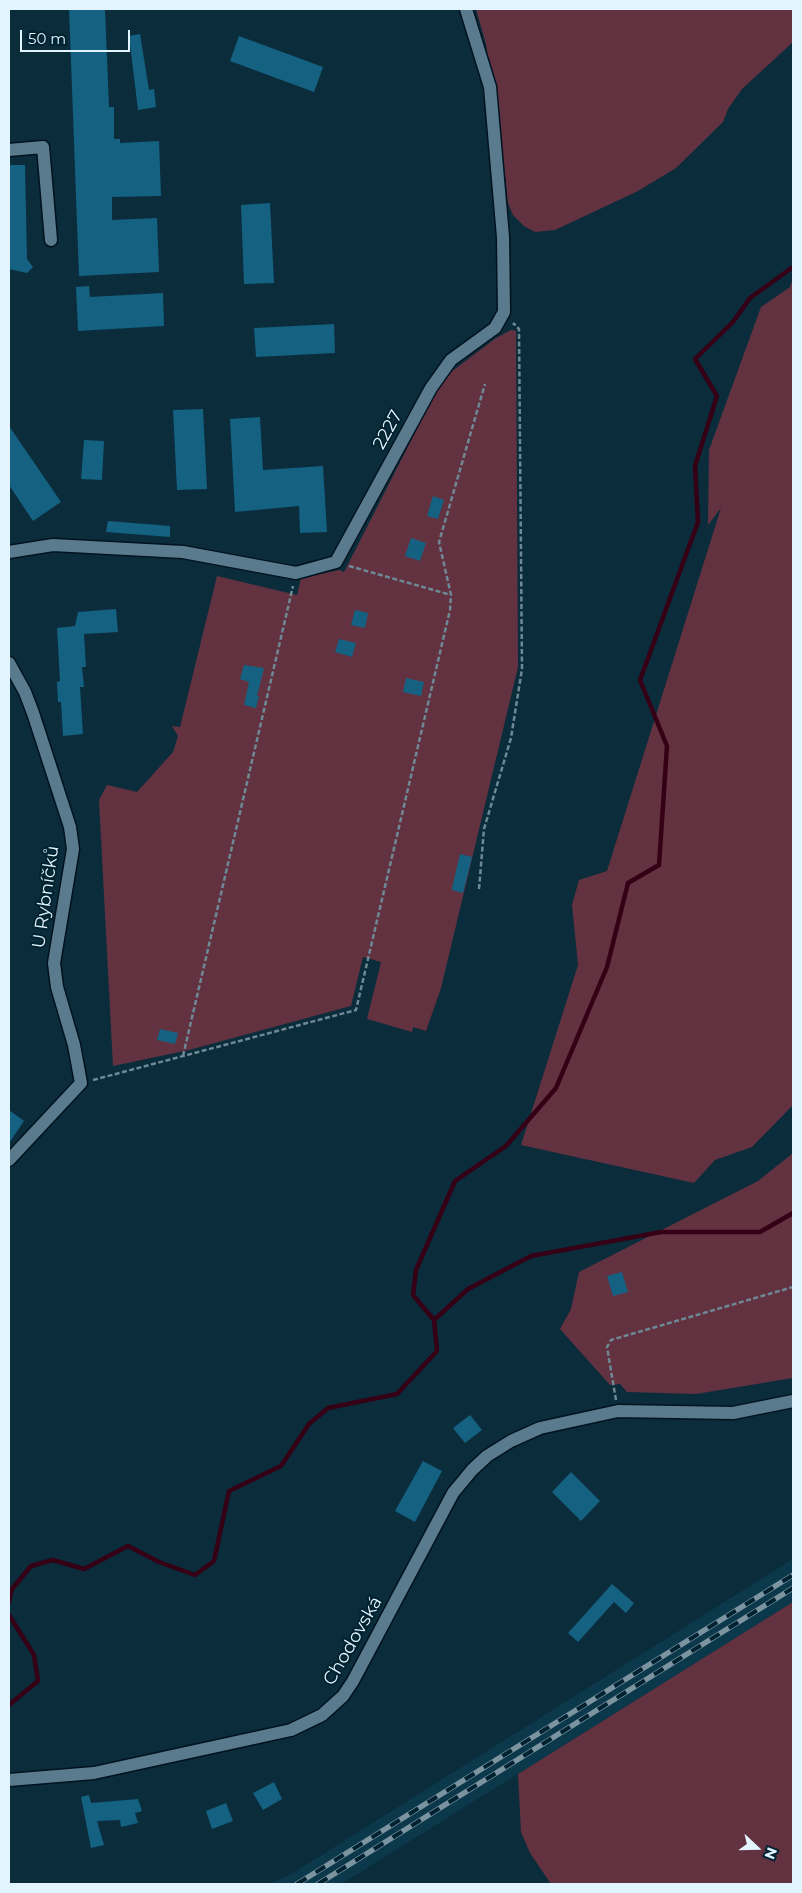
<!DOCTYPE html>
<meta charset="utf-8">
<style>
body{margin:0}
#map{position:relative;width:802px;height:1893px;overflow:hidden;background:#0b2c3b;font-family:Montserrat,sans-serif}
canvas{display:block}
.frame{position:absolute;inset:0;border:10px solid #e2f4fe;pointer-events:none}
.north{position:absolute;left:732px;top:1823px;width:50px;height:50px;-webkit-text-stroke:4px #012231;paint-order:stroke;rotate:111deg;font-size:14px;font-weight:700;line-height:20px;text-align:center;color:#e2f4fe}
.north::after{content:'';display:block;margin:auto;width:18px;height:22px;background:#e2f4fe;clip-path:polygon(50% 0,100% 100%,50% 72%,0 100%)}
.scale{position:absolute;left:20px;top:30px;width:110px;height:22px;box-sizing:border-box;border:2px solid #e2f4fe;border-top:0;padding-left:6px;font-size:15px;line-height:18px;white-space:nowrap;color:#e2f4fe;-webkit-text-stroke:4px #012231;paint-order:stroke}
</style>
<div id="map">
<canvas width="802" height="1893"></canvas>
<div class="frame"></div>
<div class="north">N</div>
<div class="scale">50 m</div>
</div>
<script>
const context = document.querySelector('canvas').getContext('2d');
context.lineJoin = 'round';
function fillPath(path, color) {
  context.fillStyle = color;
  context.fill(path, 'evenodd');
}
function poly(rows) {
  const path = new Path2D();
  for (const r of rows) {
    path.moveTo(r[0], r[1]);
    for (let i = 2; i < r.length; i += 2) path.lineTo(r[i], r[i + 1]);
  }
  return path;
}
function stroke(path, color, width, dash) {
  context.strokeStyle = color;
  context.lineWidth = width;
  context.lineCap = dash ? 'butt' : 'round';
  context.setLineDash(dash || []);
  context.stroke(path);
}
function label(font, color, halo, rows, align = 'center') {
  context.font = font + ' Montserrat,sans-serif';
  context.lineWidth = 4;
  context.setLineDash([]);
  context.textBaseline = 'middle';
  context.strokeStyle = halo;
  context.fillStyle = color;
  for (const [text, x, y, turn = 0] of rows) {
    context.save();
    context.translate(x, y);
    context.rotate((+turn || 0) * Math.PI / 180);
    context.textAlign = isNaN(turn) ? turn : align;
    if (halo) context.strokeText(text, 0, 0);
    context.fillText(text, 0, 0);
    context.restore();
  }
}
const built = poly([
 [793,1559,793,1602,391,1853,341,1884,270,1884,293,1873]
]);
const green = poly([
 [476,9,793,9,793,42,742,89,728,109,723,122,676,168,638,191,555,230,535,232,524,226,513,215,508,203,502,148,486,44],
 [793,278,793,1105,752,1147,715,1160,694,1183,521,1145,578,965,572,905,579,880,607,871,721,508,708,525,709,450,761,307,790,287],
 [511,330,516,331,518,667,441,988,426,1031,413,1027,412,1032,367,1019,381,962,363,957,351,1006,189,1050,113,1066,99,800,107,785,137,792,173,752,178,736,172,726,180,727,217,576,297,595,301,578,339,570,344,572,443,378,496,338],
 [793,1153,793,1378,696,1394,627,1392,620,1384,610,1385,560,1329,571,1309,579,1272,758,1181],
 [793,1602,793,1884,551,1884,530,1853,521,1832,518,1774]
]);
const stream = poly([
 [434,1320,468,1289,531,1256,661,1232,760,1232,793,1213],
 [9,1602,12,1589,31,1566,53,1560,84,1569,128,1546,159,1562,195,1575,214,1561,229,1491,281,1466,309,1424,328,1408,397,1394,437,1351,434,1320,413,1295,416,1270,455,1181,506,1146,556,1088,607,967,628,883,659,865,667,746,640,680,698,522,695,466,717,396,695,359,733,322,750,298,793,267],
 [9,1615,34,1655,38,1681,9,1705]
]);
const building = poly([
 [69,9,105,9,109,107,114,107,114,139,120,139,120,143,159,141,161,196,112,197,112,220,157,218,159,272,79,276],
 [140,34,149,90,154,89,156,107,138,110,129,36],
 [239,36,323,67,314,92,230,61],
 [9,165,25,165,27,259,33,267,27,273,9,269],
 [270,203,274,283,244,284,241,205],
 [89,286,90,297,163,293,164,326,78,331,76,287],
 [334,324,335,353,256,357,254,328],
 [203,409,207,489,177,490,173,410],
 [260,417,263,470,323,466,327,532,300,533,299,506,235,512,230,419],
 [9,426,61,502,33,521,9,485],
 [84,440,104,441,102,480,81,479],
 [433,496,444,500,438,519,427,516],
 [108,521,170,526,170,537,106,532],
 [411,538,426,543,420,561,405,556],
 [116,609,118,632,84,634,86,667,82,667,84,687,80,687,83,734,63,736,61,702,58,702,57,682,60,681,57,628,75,626,78,612],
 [355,610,368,613,365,628,351,625],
 [339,639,356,643,352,657,335,652],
 [244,665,264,668,257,696,259,696,256,708,244,705,249,682,240,679],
 [406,678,424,682,421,696,403,692],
 [460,854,472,857,463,893,452,890,452,888],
 [160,1029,178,1033,175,1044,157,1040],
 [9,1110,24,1121,9,1143],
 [622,1272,628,1292,613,1296,607,1276],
 [470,1415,482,1430,465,1443,453,1428],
 [423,1461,442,1471,415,1522,395,1511],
 [571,1472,600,1501,581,1521,552,1492],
 [612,1584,634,1603,626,1613,614,1602,578,1642,568,1633],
 [274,1782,282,1799,263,1810,253,1793],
 [89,1795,91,1803,138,1799,142,1811,135,1813,138,1823,121,1827,120,1820,97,1821,104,1845,91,1848,81,1797],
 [226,1803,233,1821,212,1829,206,1811]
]);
const path = poly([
 [349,566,451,595],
 [479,889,484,829,511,738,522,669,519,329,513,323],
 [183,1056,293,586],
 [93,1080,356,1010,450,610,451,595,439,542,485,384],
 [616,1400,607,1347,611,1340,793,1287]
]);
const minor = poly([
 [9,150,43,147,51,240],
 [9,552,53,545,183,552,296,573,336,562,431,388,451,360,495,328,504,312,503,237,490,87,466,9],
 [9,663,25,692,33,713,70,827,73,849,54,963,57,987,74,1045,81,1083,9,1160],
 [9,1780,94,1773,291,1730,322,1715,343,1696,353,1681,453,1493,472,1470,487,1456,511,1441,540,1428,618,1411,733,1413,793,1401]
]);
const rail = poly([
 [297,1884,793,1575],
 [318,1884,793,1588]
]);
const streetNames = [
 ["2227",388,430,-61],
 ["U Rybníčků",46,897,-82],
 ["Chodovská",353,1641,-60]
];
fillPath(built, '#0c384c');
fillPath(green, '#633241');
stroke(stream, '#350016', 4.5);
fillPath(building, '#146182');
stroke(minor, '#00131f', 15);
stroke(path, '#6e8995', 2.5, [5, 2.5]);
stroke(minor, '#597b8d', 12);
stroke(rail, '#7b94a0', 5.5);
stroke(rail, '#012231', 4, [11]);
label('18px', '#e2f4fe', '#012231', streetNames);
</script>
